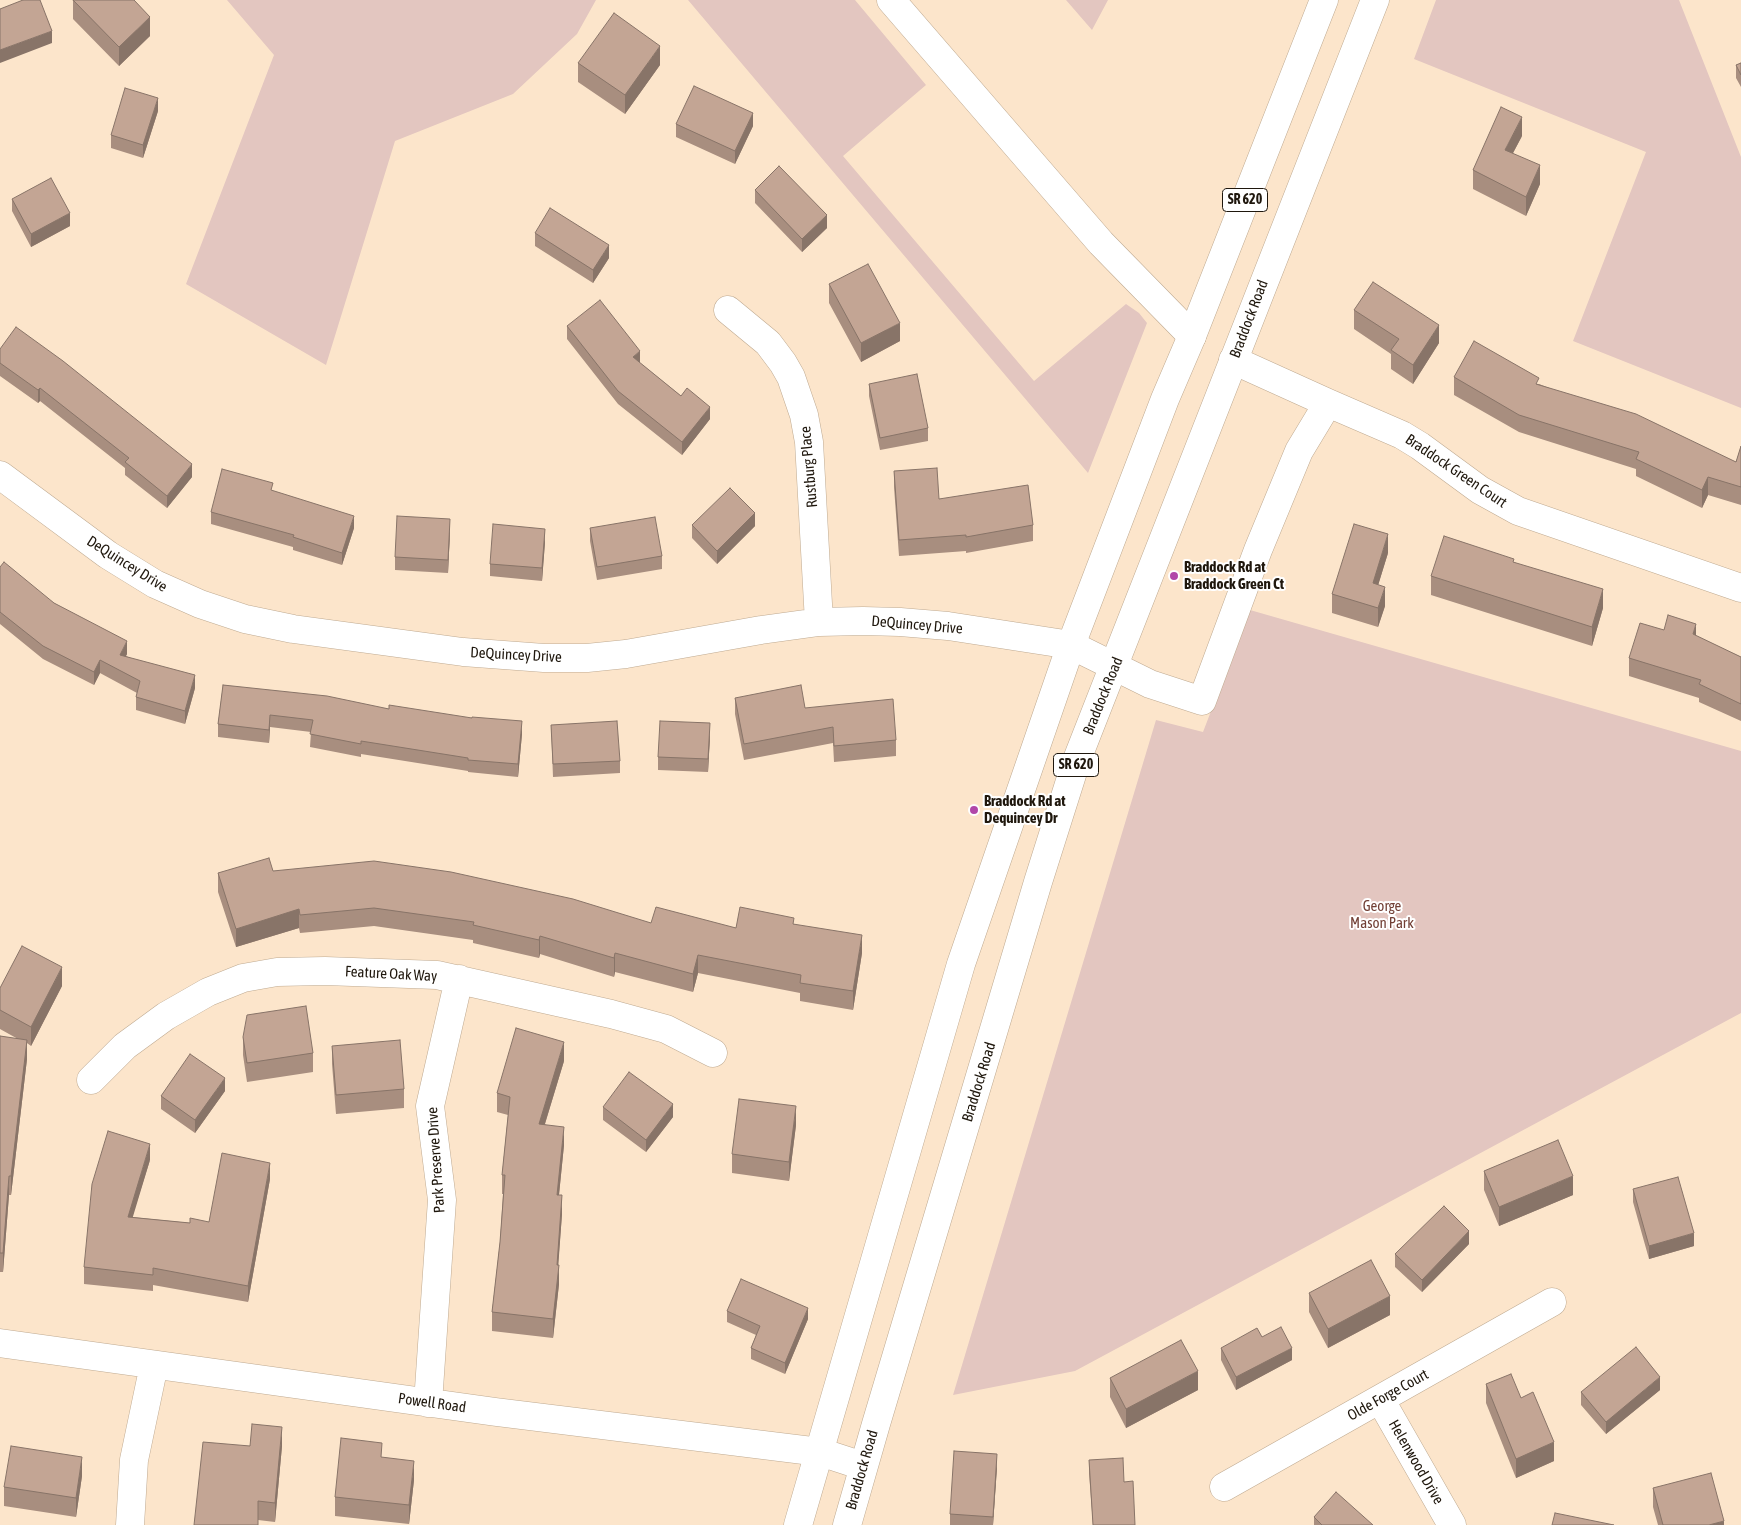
<!DOCTYPE html>
<style>
body{margin:0}
canvas{display:block;background:#fce5cb}
</style>
<canvas width="1741" height="1525"></canvas>
<script>
const context = document.querySelector('canvas').getContext('2d');
context.lineJoin = 'round';
function fillPath(path, color) {
  context.fillStyle = color;
  context.fill(path, 'evenodd');
}
function poly(rows) {
  const path = new Path2D();
  for (const r of rows) {
    path.moveTo(r[0], r[1]);
    for (let i = 2; i < r.length; i += 2) path.lineTo(r[i], r[i + 1]);
  }
  return path;
}
function stroke(path, color, width, dash) {
  context.strokeStyle = color;
  context.lineWidth = width;
  context.lineCap = dash ? 'butt' : 'round';
  context.setLineDash(dash || []);
  context.stroke(path);
}
function label(font, color, halo, rows, align = 'center') {
  context.font = font + ' "Asap Condensed",sans-serif';
  context.lineWidth = 4;
  context.setLineDash([]);
  context.textBaseline = 'middle';
  context.strokeStyle = halo;
  context.fillStyle = color;
  for (const [text, x, y, turn = 0] of rows) {
    context.save();
    context.translate(x, y);
    context.rotate((+turn || 0) * Math.PI / 180);
    context.textAlign = isNaN(turn) ? turn : align;
    if (halo) context.strokeText(text, 0, 0);
    context.fillText(text, 0, 0);
    context.restore();
  }
}
const green = poly([
 [227,0,596,0,577,34,513,94,395,141,326,365,186,284,274,55],
 [688,0,855,0,926,85,843,156,1034,381,1126,304,1139,313,1147,323,1088,473],
 [1066,0,1108,0,1092,30],
 [1436,0,1679,0,1741,157,1741,408,1573,341,1646,152,1414,59],
 [1250,610,1741,751,1741,1013,1075,1371,953,1395,1156,720,1203,732]
]);
const minor = poly([
 [891,0,1101,243,1192,336],
 [728,310,768,343,783,363,791,377,804,415,809,442,819,622],
 [1233,360,1328,403,1402,435,1420,446,1480,490,1518,511,1741,588],
 [0,475,108,555,155,584,200,604,245,619,293,629,463,652,544,658,587,658,626,654,761,630,819,622,863,621,900,622,948,626,1071,645,1150,684,1202,701,1258,550,1299,451,1328,403],
 [91,1080,125,1046,166,1016,208,992,243,978,277,972,325,971,437,975,611,1014,666,1029,713,1053],
 [0,1343,496,1412,820,1452,863,1466],
 [1380,1399,1452,1525],
 [428,1403,442,1200,430,1106,459,979],
 [1224,1487,1552,1302],
 [130,1525,134,1460,154,1365]
]);
const major = poly([
 [798,1525,961,964,1071,645,1165,399,1192,336,1324,0],
 [847,1525,876,1424,1038,882,1076,762,1375,0]
]);
const wall = poly([
 [73,0,150,36,119,66,73,19],
 [578,63,660,65,625,114,578,82],
 [1741,63,1741,87,1736,78,1736,65],
 [158,111,143,158,111,148,111,135],
 [676,124,753,126,735,164,676,137],
 [1522,136,1513,153,1540,184,1526,216,1473,189,1473,170],
 [755,190,827,228,802,252,755,203],
 [12,199,70,226,31,247,12,211],
 [535,233,609,258,593,283,535,246],
 [829,284,900,341,861,362,829,303],
 [1354,310,1439,343,1413,384,1391,369,1391,354,1354,329],
 [567,326,640,363,710,419,682,455,618,404,567,339],
 [0,349,192,477,167,508,125,475,125,468,40,401,38,403,0,376],
 [1454,377,1539,384,1736,462,1741,446,1741,505,1708,495,1702,508,1636,476,1636,469,1519,432,1454,395],
 [869,384,928,428,928,441,880,450,869,396],
 [894,471,939,499,1033,525,1033,541,966,553,966,551,899,556,894,487],
 [273,491,354,528,342,565,293,550,293,547,211,524,211,512],
 [692,525,755,526,717,564,692,538],
 [590,528,662,556,662,569,597,580,590,541],
 [450,532,448,573,395,570,395,557],
 [545,542,542,581,490,576,490,564],
 [1388,553,1378,585,1385,606,1378,627,1332,613,1332,594],
 [1514,562,1603,608,1592,646,1431,595,1431,576],
 [0,567,54,603,127,654,126,656,195,688,185,724,136,710,136,697,137,693,100,673,94,685,43,659,0,624],
 [1664,630,1696,636,1741,657,1741,721,1699,702,1699,698,1629,676,1629,658],
 [223,685,389,709,522,734,518,777,468,772,468,771,361,754,361,757,310,747,311,732,270,727,269,743,218,737,218,724],
 [735,698,805,708,896,740,896,756,834,762,833,743,744,760,735,714],
 [551,725,620,761,620,773,553,777],
 [710,736,708,772,658,770,658,757],
 [273,871,651,923,736,928,794,924,862,953,853,1010,800,1001,800,993,698,973,693,992,615,972,614,977,540,954,539,958,473,943,473,940,374,926,300,933,299,928,236,947,218,892,218,873],
 [62,986,31,1046,27,1043,27,1059,11,1195,9,1195,3,1272,0,1272,0,1036,18,1039,0,1029,0,988],
 [243,1037,313,1053,313,1072,247,1082,243,1055],
 [332,1046,404,1089,404,1108,336,1114,332,1064],
 [564,1061,545,1124,564,1145,559,1195,562,1214,558,1265,559,1284,553,1338,492,1331,492,1312,500,1242,503,1194,502,1194,502,1175,508,1115,497,1112,497,1093],
 [225,1091,195,1133,161,1109,161,1096],
 [603,1107,673,1117,646,1152,603,1120],
 [796,1125,789,1181,732,1173,732,1154],
 [150,1160,132,1217,190,1223,209,1222,270,1179,248,1302,153,1285,153,1291,84,1284,84,1267],
 [1484,1171,1573,1195,1499,1226,1484,1190],
 [1633,1189,1694,1246,1649,1259,1633,1202],
 [1469,1244,1422,1292,1395,1267,1395,1254],
 [1309,1293,1390,1315,1328,1348,1309,1312],
 [727,1311,808,1319,785,1374,751,1359,751,1348,756,1335,727,1322],
 [1262,1337,1292,1360,1236,1390,1221,1360,1221,1348],
 [1110,1378,1198,1390,1126,1428,1110,1397],
 [1486,1384,1521,1398,1554,1461,1516,1478,1486,1403],
 [1660,1390,1606,1434,1581,1405,1581,1392],
 [250,1446,282,1446,275,1522,258,1520],
 [1089,1460,1124,1482,1135,1525,1093,1525,1089,1473],
 [997,1467,993,1525,950,1525,950,1514],
 [82,1476,76,1517,4,1506,4,1487],
 [414,1480,409,1524,335,1516,335,1497],
 [1653,1488,1724,1525,1658,1525,1653,1507],
 [1314,1517,1373,1525,1314,1525]
]);
const shadedWall = poly([
 [150,17,150,36,119,66,119,47],
 [52,31,52,43,0,63,0,50],
 [660,46,660,65,625,114,625,95],
 [158,98,158,111,143,158,143,145],
 [753,113,753,126,735,164,735,151],
 [1522,117,1522,136,1505,168,1505,150],
 [1540,165,1540,184,1526,216,1526,197],
 [70,213,70,226,31,247,31,234],
 [827,215,827,228,802,252,802,239],
 [609,245,609,258,593,283,593,270],
 [900,323,900,341,861,362,861,343],
 [1439,325,1439,343,1413,384,1413,365],
 [640,351,640,364,633,357],
 [40,388,40,401,38,403,38,390],
 [710,407,710,419,682,455,682,442],
 [192,464,192,477,167,508,167,496],
 [1708,477,1708,495,1702,508,1702,490],
 [755,513,755,526,717,564,717,551],
 [354,516,354,528,342,565,342,553],
 [450,519,450,532,448,573,448,560],
 [545,529,545,542,542,581,542,568],
 [1388,534,1388,553,1373,602,1373,583],
 [1385,587,1385,606,1378,627,1378,608],
 [1603,589,1603,608,1592,646,1592,627],
 [1696,624,1696,642,1693,634],
 [127,641,127,654,120,667,120,655],
 [100,660,100,673,94,685,94,672],
 [195,675,195,688,185,724,185,711],
 [270,715,270,727,269,743,269,730],
 [522,721,522,734,518,777,518,764],
 [710,723,710,736,708,772,708,759],
 [299,909,299,928,236,947,236,929],
 [862,935,862,953,853,1010,853,991],
 [540,936,540,954,539,958,539,940],
 [615,953,615,972,614,977,614,958],
 [698,955,698,973,693,992,693,974],
 [62,967,62,986,31,1046,31,1027],
 [27,1040,27,1059,11,1195,11,1176],
 [564,1042,564,1061,539,1143,539,1124],
 [225,1078,225,1091,195,1133,195,1120],
 [673,1104,673,1117,646,1152,646,1140],
 [796,1106,796,1125,789,1181,789,1162],
 [564,1127,564,1145,557,1214,557,1195],
 [150,1144,150,1160,128,1233,128,1217],
 [270,1163,270,1179,248,1302,248,1286],
 [9,1176,9,1195,3,1272,3,1253],
 [1573,1176,1573,1195,1499,1226,1499,1207],
 [562,1195,562,1214,557,1283,559,1265,559,1284,553,1338,553,1319],
 [1469,1231,1469,1244,1422,1292,1422,1280],
 [1694,1233,1694,1246,1649,1259,1649,1246],
 [1390,1296,1390,1315,1328,1348,1328,1329],
 [808,1308,808,1319,785,1374,785,1363],
 [1292,1348,1292,1360,1236,1390,1236,1377],
 [1198,1371,1198,1390,1126,1428,1126,1409],
 [1660,1377,1660,1390,1606,1434,1606,1422],
 [282,1427,282,1446,275,1522,275,1503],
 [1554,1442,1554,1461,1516,1478,1516,1459],
 [997,1454,997,1467,993,1525,993,1517],
 [82,1457,82,1476,76,1517,76,1498],
 [414,1461,414,1480,409,1524,409,1505],
 [1724,1521,1724,1525,1709,1525]
]);
const building = poly([
 [23,0,40,0,52,31,0,50,0,9,23,0],
 [73,0,134,0,150,17,119,47,73,0],
 [614,13,660,46,625,95,578,63,614,13],
 [1741,63,1741,75,1736,65,1741,63],
 [694,86,753,113,735,151,676,124,694,86],
 [125,88,158,98,143,145,111,135,125,88],
 [1501,107,1522,117,1505,150,1540,165,1526,197,1473,170,1501,107],
 [779,166,827,215,802,239,755,190,779,166],
 [51,178,70,213,31,234,12,199,51,178],
 [550,208,609,245,593,270,535,233,550,208],
 [868,264,900,323,861,343,829,284,868,264],
 [1373,282,1439,325,1413,365,1391,350,1399,339,1354,310,1373,282],
 [600,300,640,351,633,357,681,396,687,388,710,407,682,442,618,391,567,326,600,300],
 [16,327,63,361,192,464,167,496,125,462,129,458,40,388,38,390,0,363,0,349,16,327],
 [1474,341,1539,378,1536,384,1636,414,1736,462,1741,446,1741,487,1708,477,1702,490,1636,459,1639,452,1519,415,1454,377,1474,341],
 [917,374,928,428,880,438,869,384,917,374],
 [937,468,939,499,1028,485,1033,525,966,537,966,535,899,540,894,471,937,468],
 [222,469,273,483,271,490,354,516,342,553,293,537,294,535,211,512,222,469],
 [730,488,755,513,717,551,692,525,730,488],
 [397,516,450,519,448,560,395,557,397,516],
 [655,517,662,556,597,567,590,528,655,517],
 [493,524,545,529,542,568,490,564,493,524],
 [1354,524,1388,534,1373,583,1385,587,1378,608,1332,594,1354,524],
 [1444,536,1514,559,1513,562,1603,589,1592,627,1431,576,1444,536],
 [4,562,54,603,127,641,120,655,195,675,185,711,136,697,140,681,100,660,94,672,43,646,0,612,0,567,4,562],
 [1668,615,1696,624,1693,634,1741,657,1741,704,1699,684,1701,680,1629,658,1640,623,1664,630,1668,615],
 [223,685,327,696,389,709,389,705,472,718,472,717,522,721,518,764,468,760,468,758,361,741,361,744,310,734,313,720,270,715,269,730,218,724,223,685],
 [801,685,805,708,893,699,896,740,834,746,833,727,744,744,735,698,801,685],
 [617,721,620,761,553,764,551,725,617,721],
 [660,721,710,723,708,759,658,757,660,721],
 [269,858,273,871,374,861,451,872,573,899,651,923,656,907,736,928,740,907,794,918,793,924,862,935,853,991,800,983,801,975,698,955,693,974,615,953,614,958,540,936,539,940,473,925,474,922,374,908,300,915,299,909,236,929,218,873,269,858],
 [22,946,62,967,31,1027,0,1010,0,988,22,946],
 [306,1006,313,1053,247,1063,243,1037,247,1015,306,1006],
 [516,1028,564,1042,539,1124,564,1127,557,1195,562,1195,557,1265,559,1265,553,1319,492,1312,500,1242,505,1175,502,1175,510,1097,497,1093,516,1028],
 [0,1036,27,1040,11,1176,9,1176,3,1253,0,1253,0,1036],
 [400,1040,404,1089,336,1095,332,1046,400,1040],
 [190,1054,225,1078,195,1120,161,1096,190,1054],
 [629,1072,673,1104,646,1140,603,1107,629,1072],
 [739,1099,796,1106,789,1162,732,1154,739,1099],
 [108,1131,150,1144,128,1217,190,1223,190,1218,209,1222,222,1153,270,1163,248,1286,153,1268,153,1275,84,1267,92,1184,108,1131],
 [1558,1140,1573,1176,1499,1207,1484,1171,1558,1140],
 [1678,1177,1694,1233,1649,1246,1633,1189,1678,1177],
 [1444,1206,1469,1231,1422,1280,1395,1254,1444,1206],
 [1371,1260,1390,1296,1328,1329,1309,1293,1371,1260],
 [741,1279,808,1308,785,1363,751,1348,760,1326,727,1311,741,1279],
 [1281,1327,1292,1348,1236,1377,1221,1348,1257,1328,1262,1337,1281,1327],
 [1181,1340,1198,1371,1126,1409,1110,1378,1181,1340],
 [1636,1347,1660,1377,1606,1422,1581,1392,1636,1347],
 [1511,1374,1521,1398,1533,1392,1554,1442,1516,1459,1486,1384,1511,1374],
 [252,1424,282,1427,275,1503,258,1501,258,1525,194,1525,203,1442,250,1446,252,1424],
 [341,1438,382,1443,381,1457,414,1461,409,1505,335,1497,341,1438],
 [11,1446,82,1457,76,1498,4,1487,11,1446],
 [954,1451,997,1454,993,1517,950,1514,954,1451],
 [1123,1458,1124,1482,1133,1481,1135,1525,1093,1525,1089,1460,1123,1458],
 [1711,1473,1724,1521,1709,1525,1663,1525,1653,1488,1711,1473],
 [1336,1492,1373,1525,1322,1525,1314,1517,1336,1492],
 [1555,1513,1614,1525,1552,1525,1555,1513]
]);
const markers = [
 [1174,576,5,"#b147a9"],
 [974,810,5,"#b147a9"]
];
const shields = [
 [1245,200,45],
 [1076,765,45]
];
const shieldNames = [
 ["SR 620",1245,200],
 ["SR 620",1076,765]
];
const streetNames = [
 ["Braddock Road",1249,319,-69],
 ["Rustburg Place",809,467,-95],
 ["Braddock Green Court",1456,471,34],
 ["DeQuincey Drive",127,564,32],
 ["DeQuincey Drive",917,625,5],
 ["DeQuincey Drive",516,655,3],
 ["Braddock Road",1103,696,-68],
 ["Feature Oak Way",391,974,3],
 ["Braddock Road",979,1082,-73],
 ["Park Preserve Drive",436,1160,-94],
 ["Olde Forge Court",1388,1395,-29],
 ["Powell Road",432,1403,8],
 ["Helenwood Drive",1416,1462,60],
 ["Braddock Road",862,1470,-74]
];
const poiNames = [
 ["Braddock Rd at",1184,567],
 ["Braddock Green Ct",1184,584],
 ["Braddock Rd at",984,801],
 ["Dequincey Dr",984,818]
];
const parkNames = [
 ["George",1382,906],
 ["Mason Park",1382,923]
];
fillPath(green, '#e3c6c0');
stroke(minor, '#bfaa91', 29);
stroke(major, '#bfaa91', 29);
stroke(minor, '#fff', 28);
stroke(major, '#fff', 28);
fillPath(wall, '#a88e7f');
fillPath(shadedWall, '#887468');
fillPath(building, '#c3a594');
stroke(building, '#887468', 1);
for (const [x, y, r, color] of markers) {
  const dot = new Path2D();
  dot.arc(x, y, r, 0, 2 * Math.PI);
  context.fillStyle = color;
  context.fill(dot);
  stroke(dot, '#fff', 2);
}
for (const [x, y, w] of shields) {
  const box = new Path2D();
  box.roundRect(x - w / 2, y - 11.5, w, 23, 4);
  context.fillStyle = '#fff';
  context.fill(box);
  stroke(box, '#1f170d', 1);
}
label('bold 14px', '#1f170d', null, shieldNames);
label('15px', '#1f170d', '#fff', streetNames);
label('bold 15px', '#1f170d', '#fff', poiNames, 'left');
label('15px', '#723f35', '#fff', parkNames);
</script>
